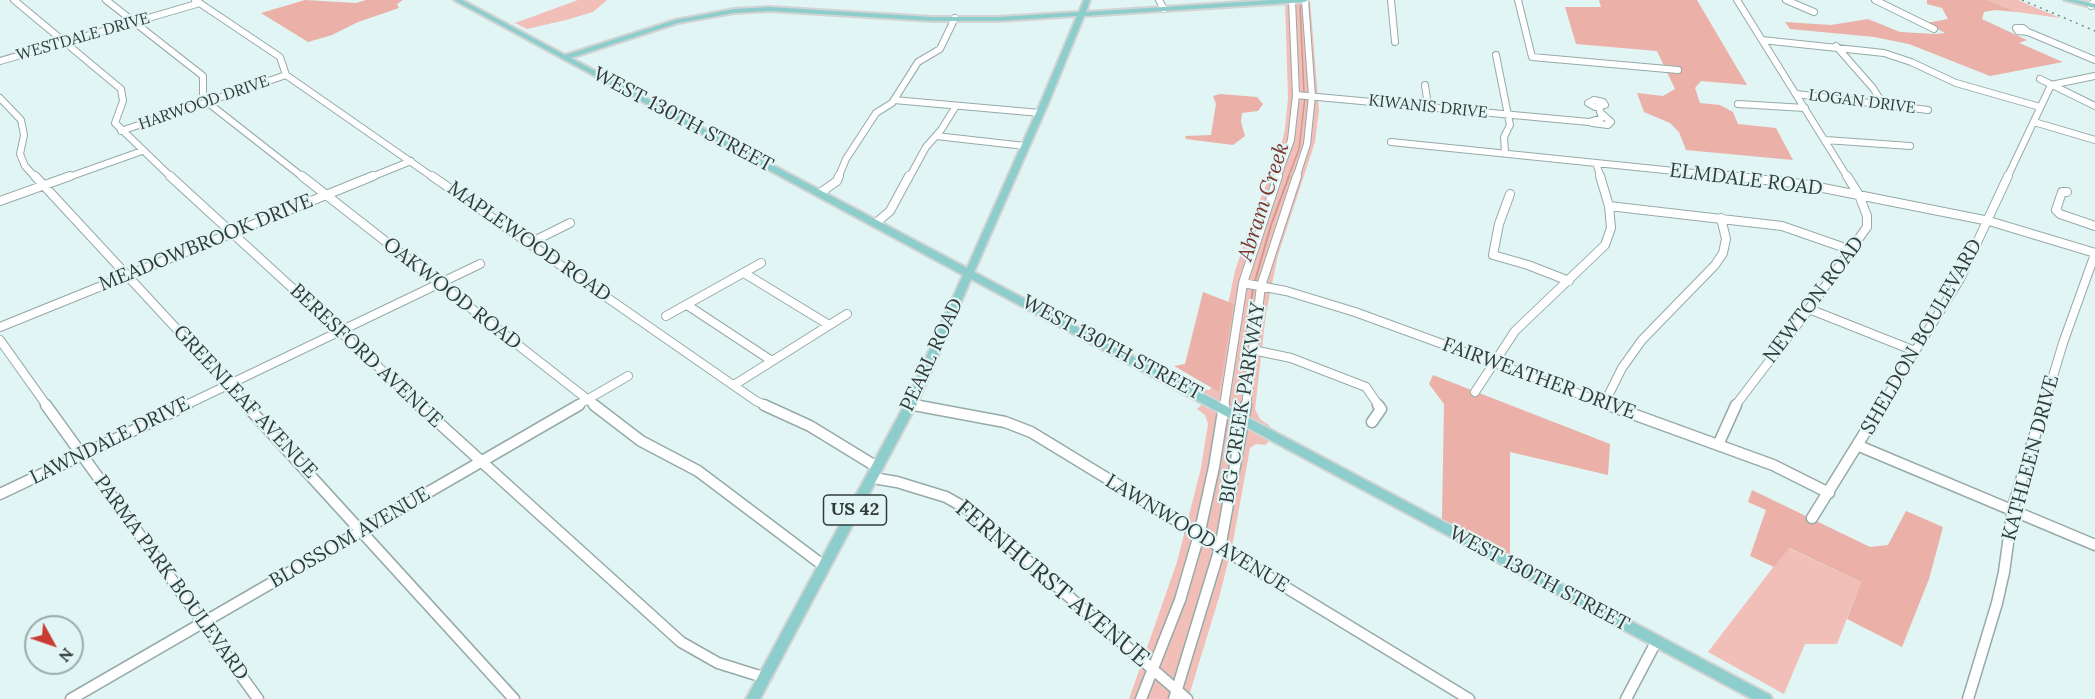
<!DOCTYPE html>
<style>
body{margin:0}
#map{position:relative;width:2095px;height:699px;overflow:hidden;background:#e0f5f4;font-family:Lora,serif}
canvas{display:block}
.north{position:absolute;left:24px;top:615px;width:60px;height:60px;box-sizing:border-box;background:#e0f5f4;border:2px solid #9aabaa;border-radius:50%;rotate:130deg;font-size:16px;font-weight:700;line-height:24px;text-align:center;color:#323b3a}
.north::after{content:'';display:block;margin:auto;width:21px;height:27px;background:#ca3c33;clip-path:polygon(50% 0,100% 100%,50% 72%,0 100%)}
</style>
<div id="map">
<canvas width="2095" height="699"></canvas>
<div class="north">N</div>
</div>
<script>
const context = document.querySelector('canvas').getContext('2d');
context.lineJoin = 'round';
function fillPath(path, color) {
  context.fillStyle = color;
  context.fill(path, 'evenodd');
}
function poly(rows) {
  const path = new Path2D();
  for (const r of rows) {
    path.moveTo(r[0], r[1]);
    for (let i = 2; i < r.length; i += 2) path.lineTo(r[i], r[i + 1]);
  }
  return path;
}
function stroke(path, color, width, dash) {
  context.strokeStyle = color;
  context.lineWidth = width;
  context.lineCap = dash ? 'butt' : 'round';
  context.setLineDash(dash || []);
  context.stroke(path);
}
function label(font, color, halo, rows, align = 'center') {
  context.font = font + ' Lora,serif';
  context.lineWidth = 4.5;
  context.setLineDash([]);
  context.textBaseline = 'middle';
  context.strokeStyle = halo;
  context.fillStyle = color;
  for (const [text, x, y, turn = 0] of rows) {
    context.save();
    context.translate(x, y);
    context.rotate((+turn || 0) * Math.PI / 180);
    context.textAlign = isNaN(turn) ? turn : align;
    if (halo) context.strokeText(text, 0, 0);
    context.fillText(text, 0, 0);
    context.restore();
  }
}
const green = poly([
 [578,0,607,0,593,12,566,20,527,29,515,23],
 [1285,0,1310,0,1319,110,1315,142,1278,255,1266,313,1255,409,1260,419,1270,426,1265,431,1274,437,1265,445,1256,444,1250,448,1233,542,1220,594,1188,699,1129,699,1177,562,1201,468,1208,424,1205,415,1197,409,1206,401,1194,394,1200,389,1209,390,1214,386,1224,323,1235,271,1252,220,1280,150,1285,129,1288,98],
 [1988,0,2018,0,2060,18,2017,12],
 [1788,548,1861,582,1837,644,1805,644,1784,694,1708,652]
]);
const forest = poly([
 [305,0,356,3,366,0,403,0,397,4,399,8,358,22,332,35,308,42,261,13],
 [1599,0,1697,0,1747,85,1701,81,1695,88,1700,103,1720,105,1733,112,1738,124,1776,128,1793,160,1686,150,1679,132,1670,123,1644,112,1637,93,1663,96,1675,89,1657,51,1576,44,1565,7,1601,7],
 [1927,0,1988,0,2017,12,1995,10,1984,12,1982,19,2027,40,2019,43,2063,62,1990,76,1909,44,1874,37,1790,29,1785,22,1831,25,1868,19,1900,32,1935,34,1945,33,1927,23,1948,19,1942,8,1927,4],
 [1220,94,1257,97,1263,104,1258,111,1242,113,1241,122,1245,136,1233,145,1186,139,1185,136,1211,135,1216,104,1213,96],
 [1203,292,1234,304,1219,392,1174,366,1185,364],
 [1433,375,1610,444,1608,475,1510,452,1510,556,1442,519,1444,404,1429,384],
 [1752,490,1870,547,1888,545,1906,511,1943,527,1929,579,1902,647,1847,619,1861,582,1789,548,1774,567,1750,556,1766,510,1748,502]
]);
const streamFar1 = poly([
 [1300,6,1304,93],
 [1288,178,1299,149,1305,97]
]);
const stream = poly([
 [1255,281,1271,225,1289,176],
 [1243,349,1253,289]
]);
const minorFar2 = poly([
 [14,0,121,89,123,101,115,123,172,178],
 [106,0,203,76,203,95,207,102,304,178],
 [195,0,280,57,286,75,434,178],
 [1159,0,1164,9],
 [1391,0,1395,42],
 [1518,0,1532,57,1678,70],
 [1737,0,1848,178],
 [1786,0,1814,12],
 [1875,0,1934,29],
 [2091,6,2095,0],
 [2016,28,2023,28,2028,32,2018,31,2016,28],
 [2028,32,2095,60],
 [1762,40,1884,53,1911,62,1956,83,2040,107],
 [1836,46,1873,88,1883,104],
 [1496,55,1510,125,1504,137,1505,152],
 [0,61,200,3],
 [2040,79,2095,106],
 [1425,85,1428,106],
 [1796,94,1928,110],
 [1296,95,1589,122,1602,118,1599,107],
 [0,98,21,120,24,135,20,154,25,166,36,178],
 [894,100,1040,113],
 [1594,100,1603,102,1605,105,1595,107,1588,103,1594,100],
 [1738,104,1805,108],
 [2034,122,2095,140],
 [1592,123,1608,125,1611,122,1600,112],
 [121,131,286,75],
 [936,136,1025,146],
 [1826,140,1910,146],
 [1391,142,1743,178],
 [1596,163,1601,178],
 [66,178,142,151],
 [369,178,411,161],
 [838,178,846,159,876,113,892,103,918,62,940,49,955,18],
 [909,178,926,147,941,130,956,106],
 [1277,178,1291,140,1296,95,1292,0],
 [1296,178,1307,144,1312,96,1305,0],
 [2007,178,2051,85,2095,76]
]);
const minorFar1 = poly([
 [35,176,248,406],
 [170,176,421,406],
 [302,176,596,406],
 [432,176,756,401,767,406],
 [1728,176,1803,184,1989,221,2095,253],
 [2067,192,2062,192,2056,210,2060,214,2095,226],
 [820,193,837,181,839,176],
 [1510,194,1499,224,1493,255,1528,265,1569,281],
 [0,201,70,176],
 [1609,206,1782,226,1851,250],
 [876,223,890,211,909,176],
 [530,243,570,223],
 [744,273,829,325],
 [1243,283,1286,291,1355,312,1612,406],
 [687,305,772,361],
 [1809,309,1915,351],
 [666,316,761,263],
 [0,327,373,176],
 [0,340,47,406],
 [1253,350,1291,358,1366,387,1379,406],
 [734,385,847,314],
 [1475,392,1515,331,1605,245,1611,228,1609,206,1600,176],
 [911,404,922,406],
 [1604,404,1622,368,1642,340,1715,265,1723,253,1726,239,1721,218],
 [184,406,480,264],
 [576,406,628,376],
 [1224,406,1243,283,1278,176],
 [1246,406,1261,286,1297,176],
 [1735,406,1809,309,1867,227,1867,216,1859,195,1847,176],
 [1881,406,1960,279,2008,176],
 [2044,406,2063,343,2095,254]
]);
const minor = poly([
 [46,405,258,699],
 [246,405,514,699],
 [419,405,681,642,718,663,766,678],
 [594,405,641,441,698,471,824,566],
 [764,405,810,426,877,467],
 [914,405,1005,422,1031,432,1469,699],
 [1608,405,1773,465,1829,493],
 [1372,422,1381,409,1378,405],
 [1718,445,1736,405],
 [1859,446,2095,545],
 [873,478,897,482,946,497,969,510,1187,699],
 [0,494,187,405],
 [1812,518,1882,405],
 [71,699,579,405],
 [1141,699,1180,600,1199,535,1214,467,1224,405],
 [1174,699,1220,548,1246,405],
 [1626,699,1656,642],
 [1968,699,1997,603,2004,572,2013,507,2044,405]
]);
const major = poly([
 [454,0,462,0,565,55,675,20,734,9,770,7,932,17,998,17,1079,12,1084,0,1090,0,1086,12,1272,0,1308,0,1305,2,1084,16,1048,104,974,272,1770,695,1772,699,1752,699,971,279,917,404,760,699,746,699,905,404,963,275,454,0],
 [770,11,932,21,998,21,1077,16,1040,104,967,268,571,58,678,23,734,13,770,11],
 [2064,0,2076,0,2095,4,2095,8,2064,0]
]);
const rail = poly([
 [2022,0,2095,31]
]);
const farStreetnames = [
 ["WESTDALE DRIVE",83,37,-16],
 ["LOGAN DRIVE",1862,102,7],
 ["HARWOOD DRIVE",204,103,-19],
 ["KIWANIS DRIVE",1428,107,6]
];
const shields = [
 [855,510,63]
];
const shieldNames = [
 ["US 42",855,510]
];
const streetNames = [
 ["WEST 130TH STREET",683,120,28],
 ["ELMDALE ROAD",1746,180,7],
 ["MAPLEWOOD ROAD",529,242,35],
 ["MEADOWBROOK DRIVE",206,243,-22],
 ["OAKWOOD ROAD",452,294,38],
 ["NEWTON ROAD",1814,300,-53],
 ["SHELDON BOULEVARD",1922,337,-60],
 ["WEST 130TH STREET",1112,348,28],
 ["PEARL ROAD",932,355,-65],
 ["BERESFORD AVENUE",366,356,43],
 ["FAIRWEATHER DRIVE",1539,379,20],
 ["GREENLEAF AVENUE",245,402,47],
 ["BIG CREEK PARKWAY",1243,403,-81],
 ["LAWNDALE DRIVE",110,441,-26],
 ["KATHLEEN DRIVE",2031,458,-75],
 ["LAWNWOOD AVENUE",1197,534,31],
 ["BLOSSOM AVENUE",350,538,-30],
 ["PARMA PARK BOULEVARD",171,578,54],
 ["WEST 130TH STREET",1539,579,28]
];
const waterNames = [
 ["Abram Creek",1264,202,-72]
];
const nearStreetnames = [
 ["FERNHURST AVENUE",1052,584,40]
];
fillPath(green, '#f1bfb8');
fillPath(forest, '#ebb0a7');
stroke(streamFar1, '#d1988f', 1.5);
stroke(stream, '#d1988f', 2);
stroke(minorFar2, '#96aaa9', 8);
stroke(minorFar1, '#96aaa9', 10);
stroke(minor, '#96aaa9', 13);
stroke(major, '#d2d4d4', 4);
stroke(minorFar2, '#fff', 6);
stroke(minorFar1, '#fff', 8);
stroke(minor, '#fff', 10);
fillPath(major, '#8dcecc');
stroke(rail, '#798786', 1.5, [2, 4.5]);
label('16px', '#323b3a', '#e0f5f4', farStreetnames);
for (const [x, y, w] of shields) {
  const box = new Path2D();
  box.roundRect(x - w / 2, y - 15, w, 30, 4.5);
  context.fillStyle = '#e0f5f4';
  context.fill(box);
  stroke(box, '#323b3a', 1.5);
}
label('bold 18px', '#323b3a', null, shieldNames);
label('20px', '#323b3a', '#e0f5f4', streetNames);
label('italic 21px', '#7d352e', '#e0f5f4', waterNames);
label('24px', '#323b3a', '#e0f5f4', nearStreetnames);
</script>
